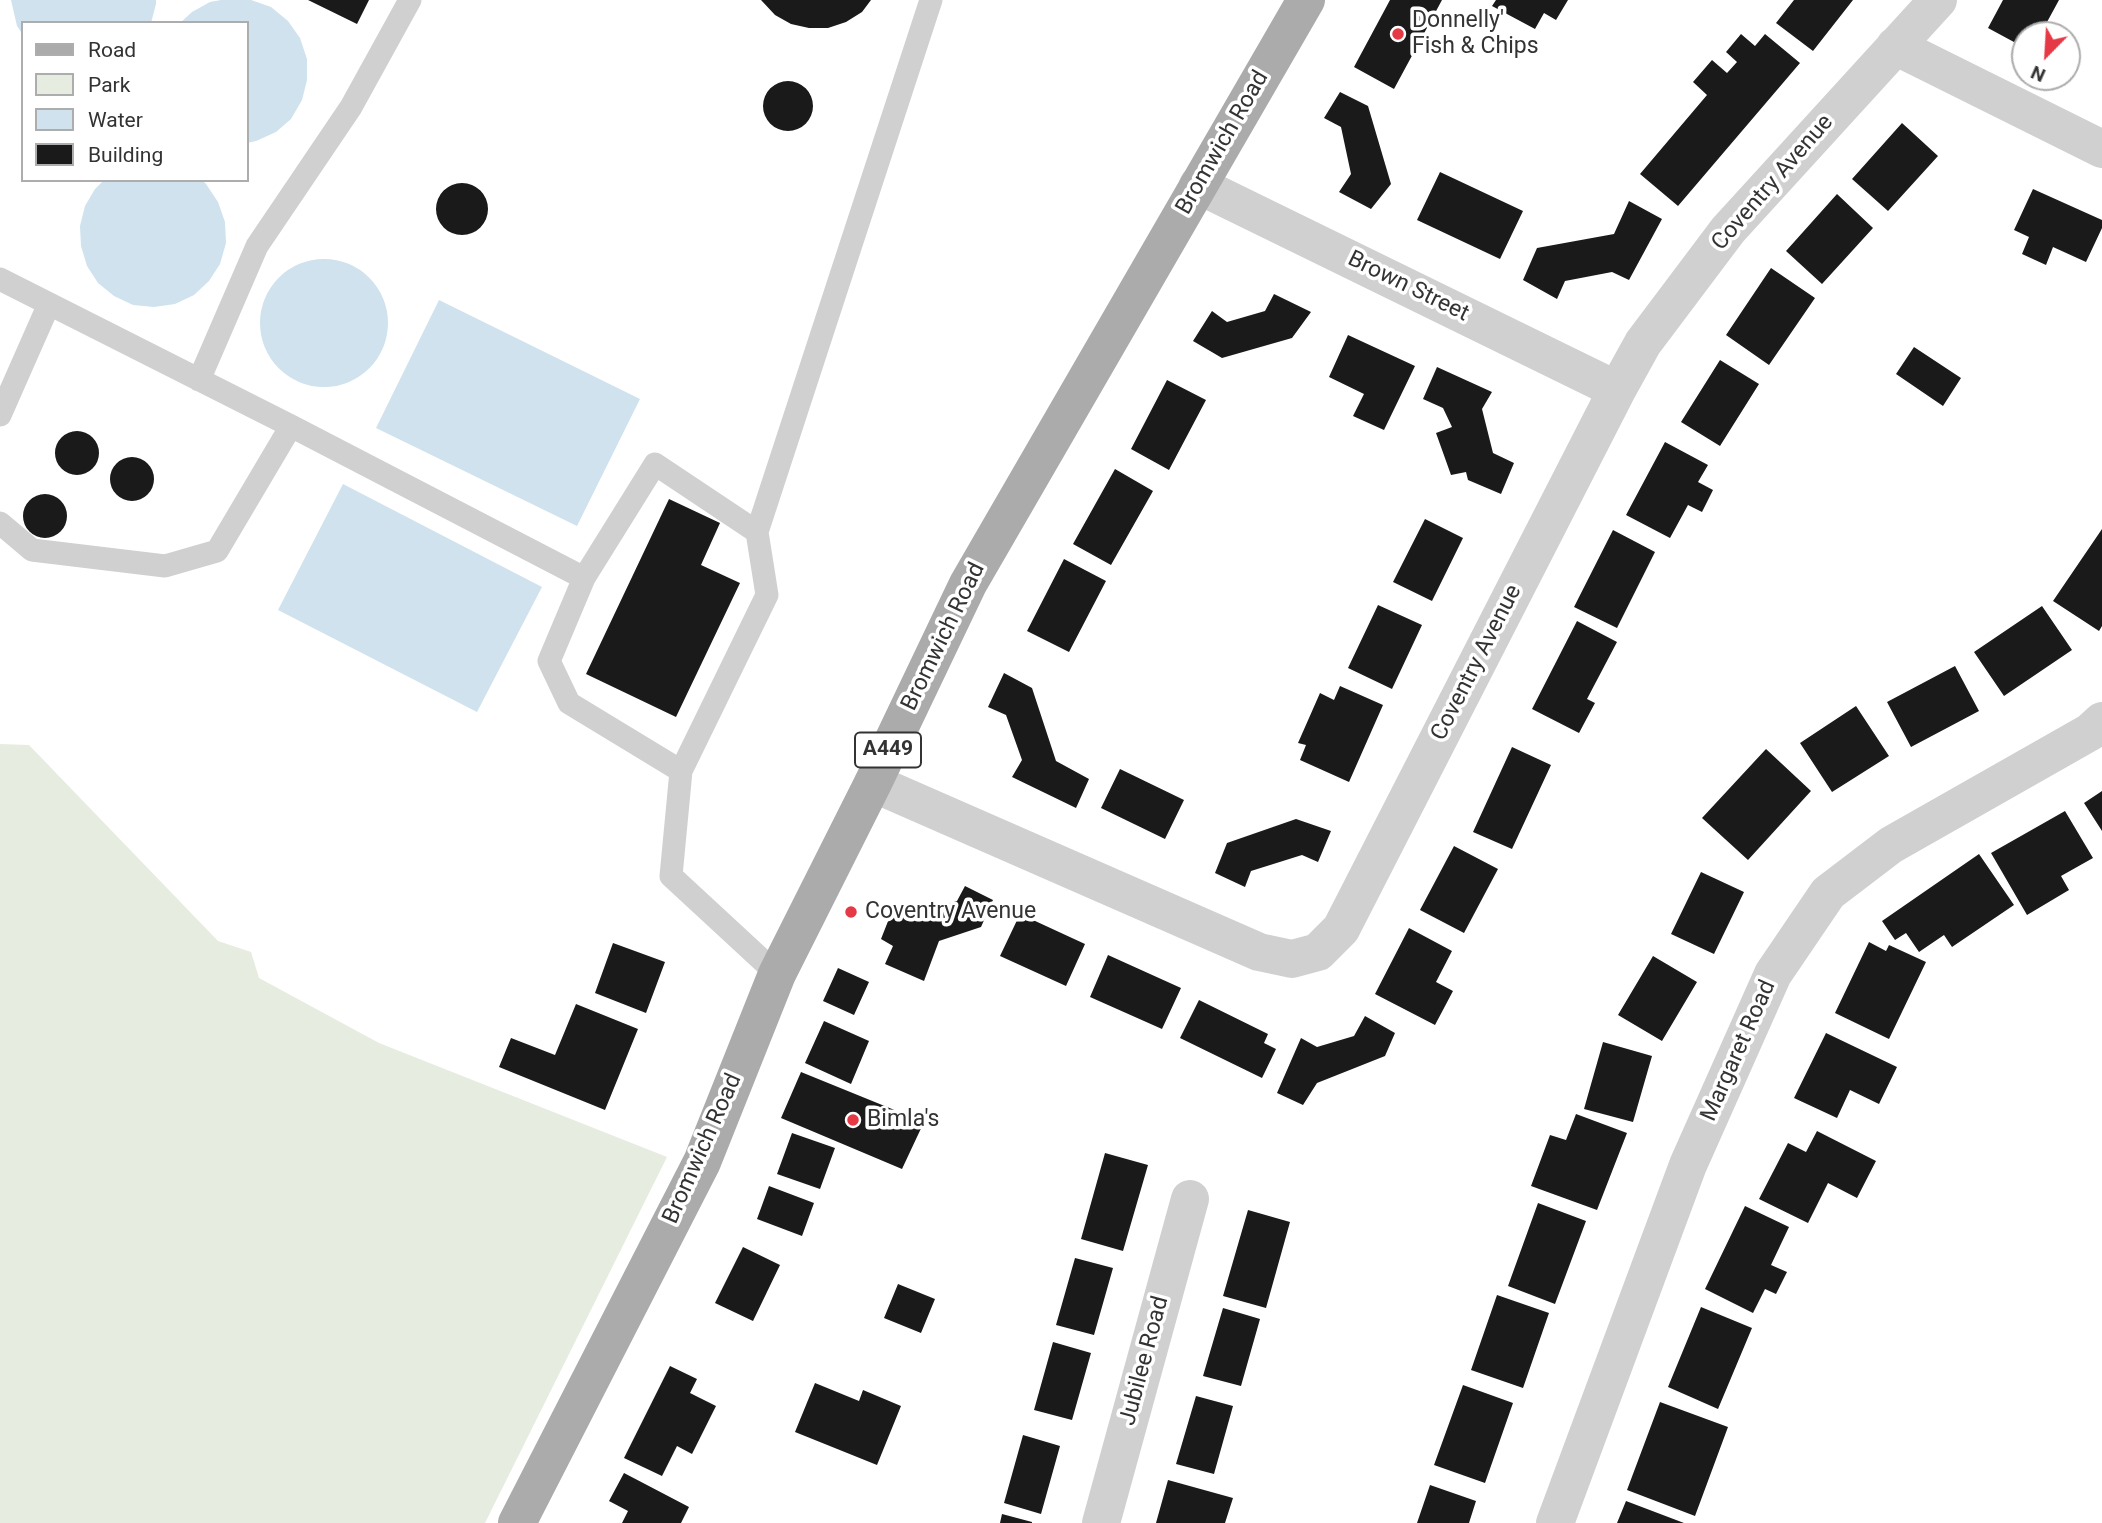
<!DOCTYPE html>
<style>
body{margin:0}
#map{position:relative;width:2102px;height:1523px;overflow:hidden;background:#fff;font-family:Roboto,sans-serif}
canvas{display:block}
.legend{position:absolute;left:21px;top:21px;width:228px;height:161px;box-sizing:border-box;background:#fff;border:2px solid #adadad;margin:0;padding:9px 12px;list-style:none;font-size:21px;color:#333}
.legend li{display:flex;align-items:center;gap:14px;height:35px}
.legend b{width:35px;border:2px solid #adadad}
.north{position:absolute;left:2011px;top:21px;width:70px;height:70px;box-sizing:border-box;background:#fff;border:2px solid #adadad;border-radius:50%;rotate:204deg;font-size:19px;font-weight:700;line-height:28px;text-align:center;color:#333}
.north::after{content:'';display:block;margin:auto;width:24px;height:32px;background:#e63946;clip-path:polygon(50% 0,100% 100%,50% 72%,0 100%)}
</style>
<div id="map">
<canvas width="2102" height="1523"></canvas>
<ul class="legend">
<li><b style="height:9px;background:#ababab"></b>Road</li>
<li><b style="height:19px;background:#e6ecdf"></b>Park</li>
<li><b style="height:19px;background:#cfe2ee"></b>Water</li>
<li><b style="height:19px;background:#1a1a1a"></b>Building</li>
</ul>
<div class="north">N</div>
</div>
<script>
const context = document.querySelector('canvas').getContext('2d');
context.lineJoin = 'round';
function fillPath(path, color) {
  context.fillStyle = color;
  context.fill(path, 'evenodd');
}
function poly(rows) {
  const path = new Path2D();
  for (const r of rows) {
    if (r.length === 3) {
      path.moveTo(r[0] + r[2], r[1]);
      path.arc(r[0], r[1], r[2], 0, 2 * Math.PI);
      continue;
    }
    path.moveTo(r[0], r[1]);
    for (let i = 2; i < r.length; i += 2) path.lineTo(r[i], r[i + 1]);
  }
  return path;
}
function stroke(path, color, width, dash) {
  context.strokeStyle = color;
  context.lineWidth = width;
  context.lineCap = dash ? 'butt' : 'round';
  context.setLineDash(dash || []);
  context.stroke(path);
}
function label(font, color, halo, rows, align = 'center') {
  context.font = font + ' Roboto,sans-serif';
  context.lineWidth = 7;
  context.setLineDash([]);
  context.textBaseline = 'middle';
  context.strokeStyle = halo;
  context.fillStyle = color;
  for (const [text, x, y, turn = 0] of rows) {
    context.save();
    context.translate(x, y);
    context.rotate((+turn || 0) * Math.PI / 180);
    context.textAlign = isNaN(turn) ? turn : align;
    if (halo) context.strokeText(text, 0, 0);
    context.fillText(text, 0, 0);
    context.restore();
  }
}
const green = poly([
 [0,744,29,745,218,941,251,952,259,978,379,1043,667,1157,485,1523,0,1523]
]);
const water = poly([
 [11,0,156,0,156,4,151,23,23,23,23,35,17,26],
 [221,0,251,0,271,7,288,21,300,38,307,59,307,80,302,100,291,119,276,132,256,141,247,143,247,23,180,23,192,12,210,2],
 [104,180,202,180,206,184,218,202,225,222,226,243,220,264,209,281,194,295,175,304,154,307,133,305,114,296,98,283,87,266,81,246,80,226,85,206,95,189],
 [324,323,64],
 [439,300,640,399,577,526,376,428],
 [343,484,542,587,477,712,278,610]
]);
const building = poly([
 [308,0,369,0,357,24],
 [761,0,871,0,862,12,846,22,828,28,809,28,791,24,775,15],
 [1390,0,1442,0,1394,89,1354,67],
 [1496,0,1568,0,1556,20,1544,13,1535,29,1492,6],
 [1794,0,1853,0,1813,51,1776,23],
 [2003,0,2059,0,2040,35,2025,35,2025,48,1988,28],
 [1741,34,1755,46,1765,34,1800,63,1678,206,1640,174,1707,95,1693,82,1712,60,1727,73,1737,62,1726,52],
 [788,106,25],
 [1340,92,1368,106,1391,184,1371,209,1339,192,1351,174,1341,127,1324,118],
 [1902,123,1938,156,1888,211,1852,179],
 [1440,172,1523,211,1500,259,1417,220],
 [462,209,26],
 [2033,189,2102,220,2102,228,2086,262,2053,247,2046,265,2022,254,2029,237,2014,230],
 [1837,194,1873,228,1822,284,1786,251],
 [1629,201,1662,219,1629,280,1612,272,1565,281,1557,299,1523,280,1537,248,1614,234],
 [1771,268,1815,298,1769,365,1726,335],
 [1274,294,1311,312,1292,338,1222,358,1193,341,1212,311,1227,322,1265,311],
 [1348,335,1415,366,1384,430,1353,416,1364,394,1329,377],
 [1914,347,1961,378,1943,406,1896,374],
 [1720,360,1759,384,1720,446,1681,422],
 [1437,367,1492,392,1482,409,1493,453,1514,463,1501,494,1468,480,1466,472,1451,475,1436,433,1452,427,1443,408,1423,399],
 [1167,380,1206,400,1169,470,1131,449],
 [77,453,22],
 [1665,442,1708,465,1698,482,1713,490,1702,512,1688,505,1670,538,1626,515],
 [132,479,22],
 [1115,469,1153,491,1111,565,1073,544],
 [45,516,22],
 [669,499,720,523,701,565,740,583,676,717,586,674],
 [1425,519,1463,538,1432,601,1393,582],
 [2102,529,2102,626,2099,631,2053,601],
 [1613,530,1655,552,1617,628,1574,607],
 [1064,559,1106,581,1069,652,1027,631],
 [1378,605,1422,625,1392,689,1348,668],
 [2042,606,2072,650,2004,696,1974,652],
 [1577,621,1617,642,1587,699,1595,703,1579,733,1532,709],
 [1955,666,1979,711,1911,747,1887,702],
 [1004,673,1032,688,1056,761,1089,779,1076,808,1012,777,1022,760,1006,715,988,707],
 [1340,686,1383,705,1349,782,1300,760,1306,745,1298,743,1320,693,1334,700],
 [1856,706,1889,756,1832,792,1800,743],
 [1512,747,1551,765,1512,849,1473,832],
 [1766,749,1811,791,1748,860,1702,818],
 [1120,769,1184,800,1165,839,1101,808],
 [2102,791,2102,831,2084,803],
 [2065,811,2093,858,2061,876,2069,890,2027,915,1991,853],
 [1296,819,1331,831,1318,862,1302,855,1251,871,1245,887,1215,873,1227,843],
 [1454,846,1498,869,1464,933,1420,910],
 [1979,854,2014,905,1952,947,1944,935,1919,952,1906,933,1895,940,1882,921],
 [1701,872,1744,892,1714,954,1671,934],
 [965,886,993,900,981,927,939,941,924,981,885,964,893,946,881,939,894,906,913,913,957,901],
 [1020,914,1085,944,1066,986,1000,956],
 [1409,928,1452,951,1436,982,1453,991,1435,1025,1375,994],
 [1869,942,1886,951,1889,945,1926,962,1889,1039,1835,1013],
 [613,943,665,962,646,1013,595,993],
 [1108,955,1181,988,1162,1029,1090,997],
 [1653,956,1697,982,1662,1041,1618,1015],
 [838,968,869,982,854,1015,823,1001],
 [1199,1000,1268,1034,1264,1043,1276,1049,1262,1078,1180,1038],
 [576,1004,638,1029,605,1110,499,1067,511,1038,555,1055],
 [1365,1016,1395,1033,1385,1056,1317,1083,1303,1105,1277,1093,1301,1038,1317,1047,1354,1036],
 [824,1021,869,1041,851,1084,805,1063],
 [1826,1033,1897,1067,1879,1104,1850,1090,1837,1118,1794,1098],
 [1603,1042,1652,1056,1633,1122,1584,1109],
 [801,1072,924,1122,902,1169,781,1118],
 [1576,1114,1627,1133,1597,1210,1531,1186,1550,1135,1566,1140],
 [1817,1131,1876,1161,1857,1198,1828,1183,1808,1223,1759,1199,1788,1143,1806,1152],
 [792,1133,835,1148,820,1189,777,1174],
 [1105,1153,1148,1165,1123,1251,1081,1239],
 [769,1186,814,1203,802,1236,757,1219],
 [1538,1203,1586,1221,1555,1304,1508,1286],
 [1745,1206,1789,1227,1771,1265,1787,1272,1776,1294,1765,1289,1753,1313,1705,1289],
 [1248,1210,1290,1222,1266,1308,1223,1296],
 [743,1247,780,1265,753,1321,715,1303],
 [1075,1258,1113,1268,1094,1335,1056,1325],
 [898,1284,935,1299,921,1333,884,1318],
 [1497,1295,1549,1313,1523,1388,1471,1370],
 [1701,1307,1752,1328,1718,1409,1668,1387],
 [1223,1308,1260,1319,1241,1386,1203,1376],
 [1053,1342,1091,1353,1072,1420,1034,1410],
 [670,1366,697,1379,690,1393,716,1406,692,1454,677,1446,662,1476,624,1458],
 [815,1383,859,1401,863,1390,901,1406,877,1465,795,1432],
 [1463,1385,1513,1403,1485,1483,1434,1465],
 [1196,1396,1233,1406,1214,1474,1176,1464],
 [1660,1402,1728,1427,1695,1516,1627,1490],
 [1023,1435,1060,1446,1041,1514,1004,1503],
 [624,1473,689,1507,681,1523,622,1523,628,1511,609,1501],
 [1168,1480,1233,1498,1225,1523,1156,1523],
 [1430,1485,1476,1501,1469,1523,1417,1523],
 [1626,1501,1684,1523,1617,1523],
 [1002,1514,1032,1522,1032,1523,1000,1523]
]);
const lane = poly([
 [0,279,291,426,584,578],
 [199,380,257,246,351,107,410,0],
 [0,415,49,304],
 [0,523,32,550,165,566,217,551,291,426],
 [681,771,569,703,549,661,584,578,655,464,757,532],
 [777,974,671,876,681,771,767,595,757,532,931,0]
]);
const street = poly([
 [1895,46,2102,149],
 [1198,185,1617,390],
 [873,783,1259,952,1292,959,1318,952,1341,929,1617,390,1643,343,1728,230,1938,0],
 [1101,1523,1190,1199],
 [1555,1523,1688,1165,1773,974,1828,893,1891,845,2090,732,2102,721]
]);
const primary = poly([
 [517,1523,702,1162,777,974,873,783,968,584,1306,0]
]);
const markers = [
 [1398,34,7,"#e63946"],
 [851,912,7,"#e63946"],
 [853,1120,7,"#e63946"]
];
const shields = [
 [888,750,66]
];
const shieldNames = [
 ["A449",888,750]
];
const poiNames = [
 ["Donnelly'",1412,21],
 ["Fish & Chips",1412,47],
 ["Coventry Avenue",865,912],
 ["Bimla's",867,1120]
];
const streetNames = [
 ["Bromwich Road",1223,143,-60],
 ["Coventry Avenue",1773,183,-49],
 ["Brown Street",1408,287,26],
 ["Bromwich Road",944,637,-64],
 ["Coventry Avenue",1477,663,-63],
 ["Margaret Road",1739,1051,-66],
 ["Bromwich Road",703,1149,-66],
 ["Jubilee Road",1145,1361,-75]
];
fillPath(green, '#e6ecdf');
fillPath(water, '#cfe2ee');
fillPath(building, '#1a1a1a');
stroke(lane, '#d0d0d0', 23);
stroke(street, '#d0d0d0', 38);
stroke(primary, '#ababab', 38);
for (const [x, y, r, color] of markers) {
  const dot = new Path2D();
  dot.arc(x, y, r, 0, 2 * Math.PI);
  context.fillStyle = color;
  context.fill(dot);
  stroke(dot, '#fff', 2.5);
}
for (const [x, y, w] of shields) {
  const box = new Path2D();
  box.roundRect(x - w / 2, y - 17.5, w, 35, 5);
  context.fillStyle = '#fff';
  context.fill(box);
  stroke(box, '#333', 2);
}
label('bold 21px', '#333', null, shieldNames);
label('23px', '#333', '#fff', poiNames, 'left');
label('23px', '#333', '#fff', streetNames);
</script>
